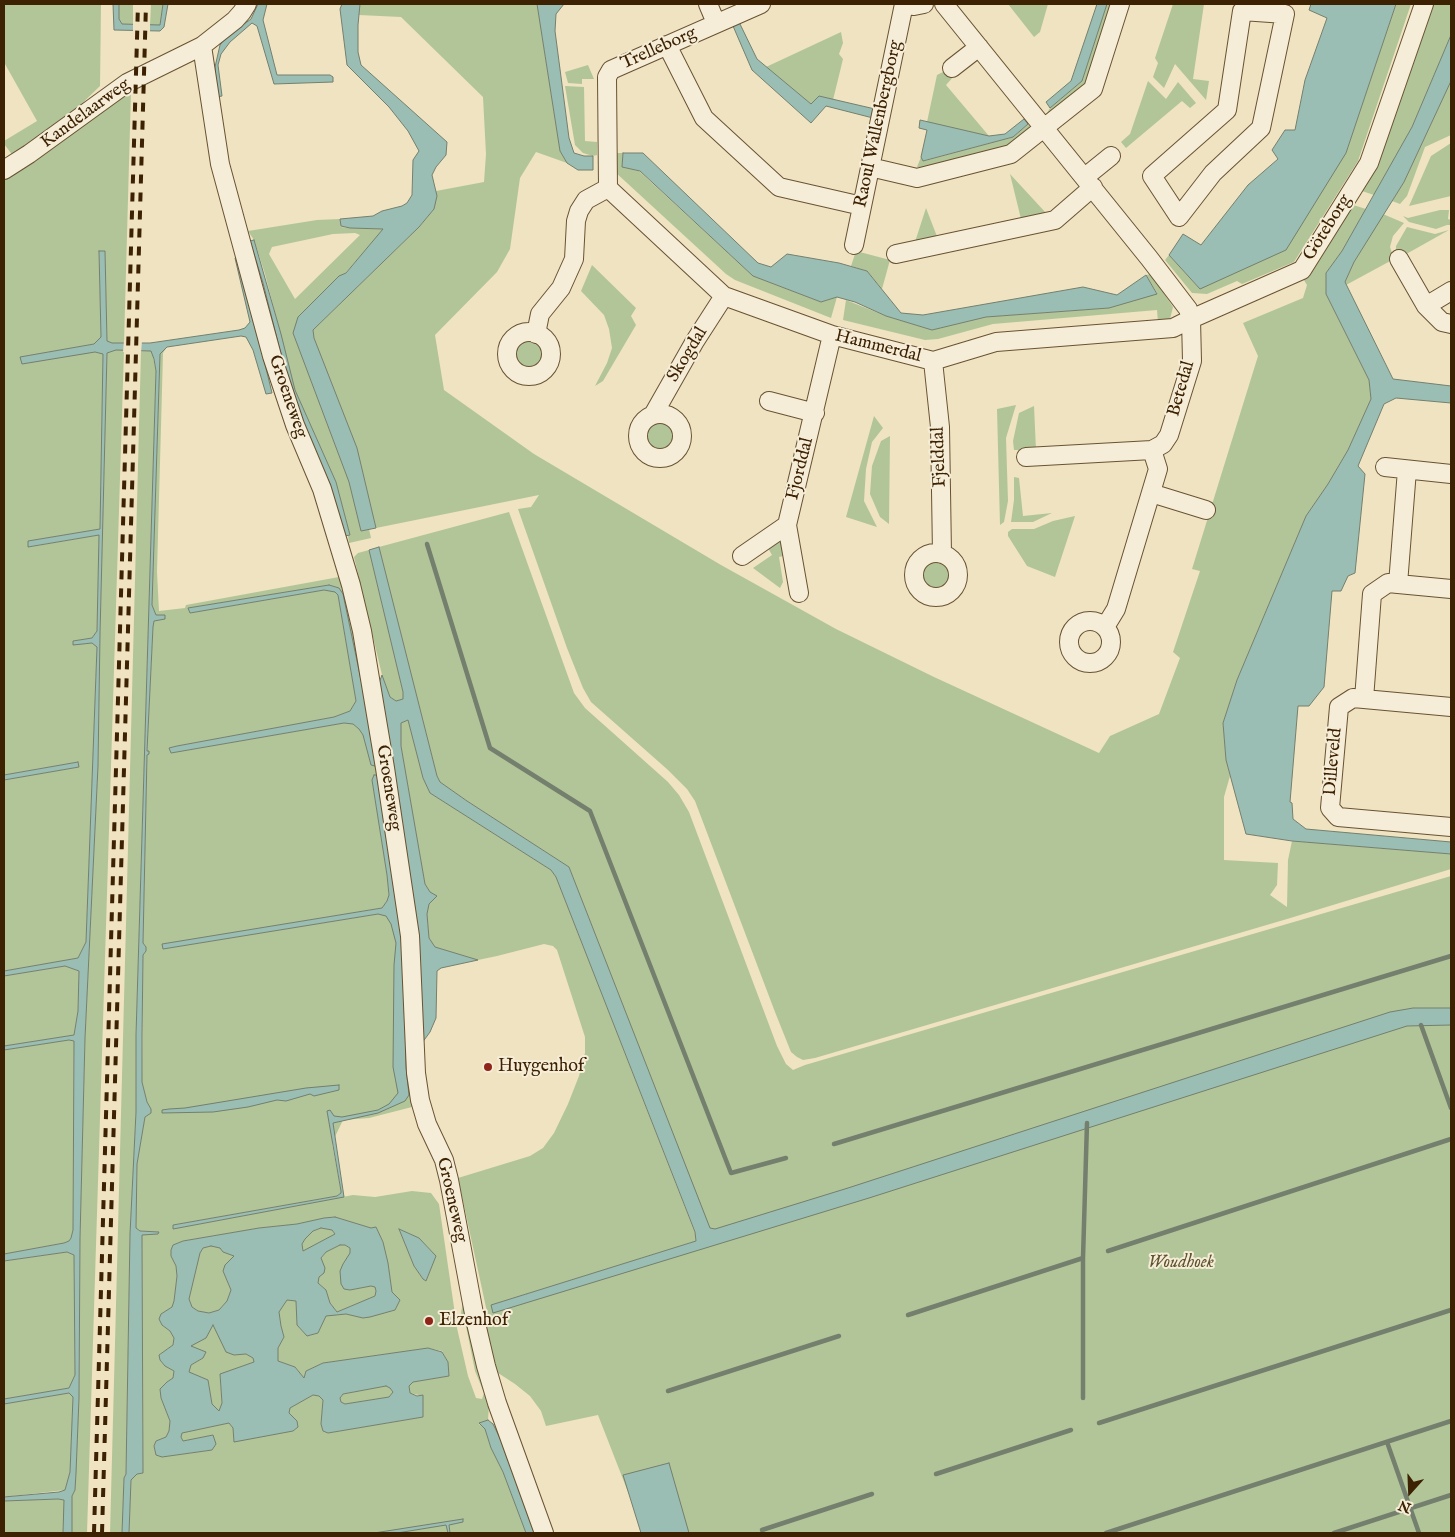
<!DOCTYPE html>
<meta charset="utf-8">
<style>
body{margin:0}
#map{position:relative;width:1455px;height:1537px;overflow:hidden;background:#efe3c1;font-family:"IM FELL English",serif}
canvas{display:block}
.frame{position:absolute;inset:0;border:5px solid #3c2102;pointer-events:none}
.north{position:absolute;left:1385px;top:1467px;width:50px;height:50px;-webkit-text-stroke:4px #f5edd7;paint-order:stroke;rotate:200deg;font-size:14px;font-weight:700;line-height:20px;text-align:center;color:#3c2102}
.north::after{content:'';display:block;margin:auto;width:18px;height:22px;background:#3c2102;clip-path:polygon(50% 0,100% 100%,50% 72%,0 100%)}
</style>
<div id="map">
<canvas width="1455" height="1537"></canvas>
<div class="frame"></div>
<div class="north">N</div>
</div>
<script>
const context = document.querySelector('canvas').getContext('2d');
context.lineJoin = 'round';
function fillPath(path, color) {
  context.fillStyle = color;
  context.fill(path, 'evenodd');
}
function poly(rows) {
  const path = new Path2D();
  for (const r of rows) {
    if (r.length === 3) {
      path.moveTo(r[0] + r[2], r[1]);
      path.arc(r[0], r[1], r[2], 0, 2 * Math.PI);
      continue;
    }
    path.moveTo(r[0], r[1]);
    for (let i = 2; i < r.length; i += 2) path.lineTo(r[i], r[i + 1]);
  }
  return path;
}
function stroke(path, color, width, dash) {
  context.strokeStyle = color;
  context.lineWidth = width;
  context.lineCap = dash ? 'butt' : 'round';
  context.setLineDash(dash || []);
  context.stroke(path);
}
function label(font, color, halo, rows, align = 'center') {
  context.font = font + ' "IM FELL English",serif';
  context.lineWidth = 4;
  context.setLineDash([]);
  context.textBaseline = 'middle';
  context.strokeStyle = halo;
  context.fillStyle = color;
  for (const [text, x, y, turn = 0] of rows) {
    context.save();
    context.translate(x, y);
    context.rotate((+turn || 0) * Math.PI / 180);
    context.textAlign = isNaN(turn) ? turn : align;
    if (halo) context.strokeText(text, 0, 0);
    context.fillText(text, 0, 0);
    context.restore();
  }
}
const green = poly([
 [4,4,101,4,100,86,68,117,14,157,4,144,4,141,37,121,5,64,4,64],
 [119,4,133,4,133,25,122,24,119,19],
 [151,4,163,4,160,25,150,25],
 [360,4,537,4,560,151,567,163,536,152,520,178,510,249,497,272,435,335,444,390,534,454,721,565,836,629,934,677,1099,753,1110,736,1159,714,1180,658,1173,652,1200,571,1192,569,1258,356,1243,323,1303,298,1307,285,1302,277,1350,204,1366,209,1342,251,1326,273,1326,294,1369,380,1371,399,1348,450,1328,484,1306,516,1237,680,1223,723,1226,760,1230,776,1224,797,1224,860,1278,863,1277,885,1270,895,1287,907,1288,860,1292,841,1451,854,1451,869,1287,919,815,1058,803,1060,797,1057,791,1052,775,1012,695,801,687,789,668,770,591,702,583,688,567,648,518,509,531,507,539,495,376,528,357,448,314,338,313,330,419,227,434,209,436,191,484,182,486,154,483,97,401,17,359,15],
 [1008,4,1048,4,1040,32,1034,37],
 [1107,4,1113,4,1087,85,1049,118,1046,115,1050,108,1082,81],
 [1173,4,1204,4,1193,79,1209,81,1206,100,1175,64,1164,88,1153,77,1158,63,1155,58],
 [1396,4,1411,4,1358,161,1294,262,1242,284,1237,281,1207,294,1192,293,1165,260,1169,255,1200,289,1346,153],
 [1429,4,1451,4,1451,35,1412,127,1374,195,1359,190],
 [841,32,843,43,839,54,843,59,833,100,819,96,811,104,766,67],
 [588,65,594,79,582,79,582,84,568,83,565,72],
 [947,70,954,76,946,85,989,136,927,122,937,75],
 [1148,81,1166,99,1178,82,1196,103,1190,108,1182,101,1126,148,1121,142,1130,134],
 [1451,81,1451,135,1425,147,1407,196,1400,204,1392,201,1404,182],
 [565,86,584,87,585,141,597,142,597,155,593,156,583,153,575,145],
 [131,91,124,343,112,343,107,341,105,252,99,252,101,337,94,344,21,357,95,352,103,353,100,529,28,541,29,547,99,535,97,631,92,638,73,641,73,644,93,643,97,647,86,942,78,958,4,971,4,780,79,767,78,762,4,775,4,179,116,99],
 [1028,124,1032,130,1014,144,924,168,917,167,921,157,924,161,1013,137],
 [1451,143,1451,196,1409,206,1431,156],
 [614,153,623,153,622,167,639,171,753,276,821,302,837,297,831,318,735,280,726,274,614,171],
 [1010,174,1046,213,1021,219],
 [926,208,938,239,914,245],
 [1440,210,1449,210,1448,219,1451,220,1451,225,1447,225,1436,229,1409,222,1403,216,1408,218],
 [1383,214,1404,223,1393,236,1390,247,1394,259,1346,285,1345,282,1354,262],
 [340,219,341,227,350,228,384,229,293,333,349,482,361,531,369,529,371,538,349,543,348,536,350,535,336,482,295,390,265,274,254,240,248,231,317,220],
 [355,233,360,235,295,299,269,254,272,247,333,234],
 [1407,227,1435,234,1449,230,1401,257,1396,252,1396,246],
 [856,251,890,260,882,289,867,271,851,266],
 [592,265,636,308,631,316,636,325,603,381,595,386,607,363,612,348,609,329,604,315,581,291],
 [1151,274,1173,307,1170,319,1158,322,1157,310,993,324,938,339,925,340,843,320,846,300,886,316,932,330,986,317,1109,308,1157,293,1146,275],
 [528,355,15],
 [167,347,163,353,157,572,159,611,185,608,186,605,339,577,344,582,361,651,369,691,403,908,409,970,411,1070,416,1106,369,1118,343,1120,332,1143,341,1191,341,1193,337,1196,173,1225,173,1229,353,1195,375,1197,412,1191,431,1193,439,1204,457,1328,468,1376,476,1398,482,1399,484,1393,475,1371,466,1326,461,1313,463,1301,460,1280,463,1280,471,1325,480,1361,490,1391,488,1420,479,1424,485,1429,491,1448,503,1472,526,1533,129,1533,131,1480,137,1474,143,1473,142,1234,158,1234,159,1232,140,1231,136,1228,137,1164,145,1117,151,1113,151,1109,147,1102,142,1082,143,955,146,951,146,947,143,943,147,754,149,754,149,752,147,751,153,627,154,621,165,618,165,615,156,615,152,605,160,354],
 [329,585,339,588,343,594,374,742,376,758,375,766,371,765,363,735,359,729,353,724,344,723,171,753,169,748,177,746,334,717,350,711,356,701,338,595,335,591,324,590,190,613,188,608],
 [374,775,379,775,381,781,399,902,403,908,378,914,163,949,163,944,382,908,387,901,389,895,387,875,372,780],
 [335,1217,371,1228,376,1227,383,1242,388,1263,392,1292,400,1300,395,1310,363,1318,346,1314,326,1315,318,1333,307,1336,297,1325,296,1301,287,1300,279,1312,281,1326,284,1337,278,1348,278,1361,295,1367,304,1378,306,1371,323,1363,428,1348,442,1351,448,1362,449,1376,413,1382,409,1386,410,1393,423,1396,423,1417,328,1433,323,1431,321,1424,323,1400,319,1396,313,1395,290,1408,289,1413,297,1421,298,1427,293,1431,234,1441,233,1428,229,1423,181,1433,181,1437,183,1441,213,1435,216,1444,212,1450,162,1457,156,1455,154,1446,156,1441,166,1437,169,1431,170,1421,161,1398,160,1389,167,1382,173,1378,174,1371,165,1366,160,1360,159,1355,173,1345,174,1338,170,1331,162,1325,159,1319,161,1314,172,1307,174,1301,177,1276,176,1266,171,1256,171,1250,173,1245,183,1241,259,1228,298,1224,324,1218],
 [399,1229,419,1238,436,1256,426,1281,423,1279,414,1266],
 [116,350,124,350,87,1533,72,1533,72,1496,75,1490,79,1398,80,1239,85,1038,98,766,100,634,107,353],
 [141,351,152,351,156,371,136,1035,136,1112,130,1234,126,1474,124,1478,122,1533,110,1533],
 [1016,405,1006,438,1008,501,1004,522,1000,525,997,409],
 [1034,406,1036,450,1014,450,1013,441,1019,413],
 [874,416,883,428,872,442,866,469,864,501,877,527,846,517],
 [660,436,16],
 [890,436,889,524,880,517,870,494,872,466,881,441],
 [1014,477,1019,478,1023,516,1052,513,1033,522,1011,522,1014,500],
 [509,512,574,693,585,708,668,782,679,795,689,812,777,1046,786,1064,793,1070,805,1065,1451,876,1451,1533,644,1533,598,1415,546,1426,541,1411,530,1396,515,1384,492,1369,482,1322,486,1320,484,1313,487,1312,458,1178,530,1156,543,1148,554,1133,568,1104,579,1076,585,1053,585,1037,557,950,553,946,544,944,497,956,478,960,435,947,429,938,427,914,430,892,425,884,401,746,401,723,404,721,408,720,423,778,430,793,551,870,556,877,695,1233,696,1241,492,1305,704,1242,675,1139,569,867,467,801,440,782,437,776,379,547],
 [1075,516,1055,577,1027,566,1008,536,1008,532,1012,529,1034,529,1053,521],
 [774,541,779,541,783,545,787,555,779,557,783,582,780,588,753,568,772,555,768,548],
 [369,550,403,692,403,699,396,701,390,697,382,675,354,557,358,553],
 [936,575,16],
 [65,966,79,971,78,1011,74,1035,4,1046,4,976],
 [69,1040,74,1041,73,1230,71,1238,69,1241,64,1243,4,1254,4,1050],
 [321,1228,332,1230,335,1234,303,1252,302,1244,305,1239,313,1231],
 [340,1245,345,1245,350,1248,351,1253,343,1264,344,1289,350,1290,371,1286,375,1287,376,1291,375,1296,337,1312,330,1303,326,1290,318,1283,321,1259,326,1252],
 [211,1246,221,1248,223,1252,235,1256,223,1271,231,1290,227,1301,219,1310,209,1313,198,1311,192,1307,189,1299,200,1253,203,1248],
 [67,1252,74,1255,75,1375,69,1388,4,1399,4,1261],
 [213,1324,234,1355,246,1354,253,1358,254,1362,220,1375,222,1404,219,1411,212,1404,208,1380,189,1373,191,1365,203,1358,190,1346],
 [386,1386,390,1388,393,1392,389,1397,345,1404,341,1402,340,1398,343,1394],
 [69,1393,73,1397,72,1426,70,1472,65,1490,4,1497,4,1404],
 [58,1499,65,1500,63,1533,4,1533,4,1501]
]);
const water = poly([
 [113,4,119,4,119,19,122,24,160,25,163,4,168,4,164,27,160,31,114,30,113,4],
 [258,4,267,4,263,20,277,75,330,75,333,77,333,82,274,84,257,26,252,23,230,42,221,54,218,65,222,96,217,97,215,67,220,45,226,37,251,19,258,4],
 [342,4,360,4,358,25,358,52,361,65,447,142,446,155,436,167,432,175,437,196,434,209,419,227,313,330,314,338,357,448,376,528,361,531,349,482,293,333,298,317,339,276,346,273,383,229,350,228,341,226,340,219,373,216,382,211,402,206,407,203,412,195,413,160,419,151,408,131,389,107,347,65,340,9,342,4],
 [537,4,564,4,556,14,555,31,569,138,574,153,584,156,593,156,593,170,578,170,567,163,560,151,537,4],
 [1097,4,1107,4,1082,81,1050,108,1046,102,1071,81,1097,4],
 [1311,4,1396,4,1346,153,1286,250,1200,289,1169,255,1183,234,1201,245,1248,185,1278,159,1272,150,1285,130,1295,130,1305,80,1327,18,1309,10,1311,4],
 [739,22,757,59,811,104,819,96,875,109,873,118,826,106,811,123,752,70,733,26,739,22],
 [1451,35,1451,81,1404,182,1354,262,1345,282,1393,379,1451,386,1451,403,1396,398,1384,404,1358,466,1365,474,1355,573,1348,576,1341,591,1332,591,1324,687,1309,706,1298,706,1290,802,1292,803,1293,819,1306,829,1451,842,1451,854,1292,841,1246,834,1226,760,1223,723,1237,680,1306,516,1328,484,1348,450,1371,399,1369,380,1326,294,1326,273,1342,251,1412,127,1451,35],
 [1024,119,1028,124,1013,137,923,161,921,157,927,130,919,128,920,120,989,136,1005,134,1024,119],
 [623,153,643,153,758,263,771,267,787,254,839,263,867,271,901,313,923,315,1083,287,1117,295,1146,275,1157,294,1109,308,986,317,932,330,886,316,855,302,837,297,821,302,753,276,640,171,622,167,623,153],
 [254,240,281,334,295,390,336,482,350,535,345,536,332,498,330,484,307,434,285,370,263,283,250,241,254,240],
 [99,251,105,251,107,341,112,343,150,343,239,330,245,328,250,322,235,258,239,257,272,393,266,394,253,350,246,337,241,336,167,347,160,354,152,605,156,615,165,615,165,619,154,621,153,627,147,751,149,751,149,754,147,755,143,943,146,947,146,951,143,955,142,1037,142,1082,147,1102,151,1109,151,1113,145,1117,137,1164,136,1228,140,1231,159,1232,158,1234,142,1235,143,1473,137,1474,131,1480,129,1533,122,1533,124,1478,126,1474,130,1234,136,1112,136,1035,156,371,154,359,151,351,116,350,107,353,100,634,98,766,85,1038,80,1239,79,1398,76,1473,75,1490,72,1496,72,1533,63,1533,64,1500,58,1499,4,1501,4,1497,59,1492,65,1490,70,1472,73,1397,69,1393,4,1404,4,1399,69,1388,75,1375,74,1255,67,1252,4,1261,4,1254,64,1243,69,1241,71,1238,73,1230,74,1041,69,1040,4,1050,4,1046,74,1035,78,1011,79,971,65,966,4,976,4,971,78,958,86,942,97,647,92,643,73,645,73,641,92,638,97,631,99,535,28,547,28,541,100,529,103,354,95,352,22,364,20,357,94,344,101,337,99,251],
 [379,547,437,776,440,782,467,801,569,867,710,1228,715,1229,848,1188,1390,1012,1413,1008,1451,1008,1451,1025,1407,1026,869,1198,493,1313,491,1305,696,1241,695,1232,556,877,551,870,430,793,423,778,408,720,401,723,401,746,425,884,430,892,437,896,429,904,427,914,429,938,435,947,478,960,441,968,437,971,436,1018,430,1032,422,1043,377,688,382,675,390,697,396,701,403,699,403,692,369,550,379,547],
 [329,585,339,588,343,594,374,742,376,764,375,766,371,765,363,735,359,729,353,724,344,723,171,753,169,748,177,746,334,717,350,711,356,701,338,595,335,592,324,590,190,613,188,608,329,585],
 [78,762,79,767,4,780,4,775,78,762],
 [374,775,379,775,405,960,406,1067,409,1095,405,1101,378,1113,333,1123,344,1197,173,1229,173,1225,337,1196,341,1193,341,1191,327,1111,330,1110,334,1116,342,1117,378,1110,389,1104,398,1093,393,1067,394,965,396,943,391,924,386,916,378,914,163,949,162,944,382,908,387,901,389,895,387,875,372,780,374,775],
 [339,1085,339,1090,314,1096,310,1094,286,1101,277,1100,248,1107,213,1112,162,1113,162,1110,169,1109,185,1108,306,1088,339,1085],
 [335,1217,371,1228,376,1227,383,1242,388,1263,392,1292,400,1300,395,1310,370,1317,363,1318,346,1314,326,1316,318,1333,307,1336,297,1325,296,1301,287,1300,279,1312,281,1326,284,1337,278,1348,278,1361,295,1367,304,1378,306,1371,323,1363,428,1348,442,1352,448,1362,449,1376,413,1382,409,1386,410,1393,417,1396,423,1395,423,1417,328,1433,323,1431,321,1424,323,1400,319,1396,313,1395,290,1408,289,1413,297,1421,298,1427,293,1431,234,1442,233,1428,229,1423,182,1433,181,1437,183,1441,213,1435,216,1444,212,1450,162,1457,156,1455,154,1446,156,1441,166,1437,169,1431,170,1421,161,1398,160,1389,167,1382,173,1378,174,1371,165,1366,160,1360,159,1355,173,1345,174,1338,170,1331,162,1325,159,1319,161,1314,172,1307,174,1301,177,1276,176,1266,171,1256,171,1250,173,1245,183,1241,259,1228,297,1224,324,1218,335,1217],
 [321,1228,332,1230,335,1234,303,1251,302,1244,305,1239,313,1231,321,1228],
 [340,1245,345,1245,350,1248,350,1253,343,1264,340,1271,341,1284,344,1289,350,1290,371,1286,375,1287,376,1291,375,1296,337,1312,330,1303,326,1290,318,1283,319,1277,324,1273,325,1268,321,1258,326,1252,340,1245],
 [211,1246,220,1248,223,1252,234,1256,225,1265,223,1271,231,1290,227,1301,219,1310,209,1313,198,1311,192,1307,189,1299,200,1253,203,1248,211,1246],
 [213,1325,226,1352,234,1355,246,1354,253,1358,254,1362,220,1374,222,1403,219,1411,212,1404,208,1380,189,1372,191,1365,203,1358,206,1352,191,1346,206,1338,213,1325],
 [386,1386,390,1388,393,1392,389,1397,345,1404,341,1402,340,1398,343,1394,386,1386],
 [399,1229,419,1238,436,1256,426,1281,423,1279,414,1266,399,1229],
 [488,1420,493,1424,504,1446,537,1533,526,1533,503,1472,491,1448,485,1429,479,1423,488,1420],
 [669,1463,689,1533,641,1533,623,1475,669,1463],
 [463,1519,463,1522,449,1525,450,1533,448,1533,446,1525,397,1533,374,1533,463,1519]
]);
const pier = poly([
 [133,23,150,23,150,33,133,32],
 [124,340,142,341,141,353,123,352]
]);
const stream = poly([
 [427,544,490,748,590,811,731,1173,786,1158],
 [1421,1025,1451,1108],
 [834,1144,1451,956],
 [1108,1251,1451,1139],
 [908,1315,1083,1258],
 [668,1391,839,1336],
 [1083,1398,1083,1258,1087,1123],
 [1099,1423,1451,1310],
 [1387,1442,1419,1533],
 [936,1474,1071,1430],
 [762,1530,872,1494],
 [1106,1533,1451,1421],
 [1334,1533,1451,1495]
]);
const minor = poly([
 [708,4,716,23],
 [913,4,914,6,924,4],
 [944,4,1149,258,1188,309,1191,319,1302,270,1369,163,1424,4],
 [1242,11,1285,14,1261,128,1213,173,1179,217,1152,176,1227,110,1242,11],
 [667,45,704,118,779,187,862,206],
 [202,46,220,164,272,356,295,425,322,489,351,585,362,631,385,768,410,936,416,1073,420,1100,427,1124,444,1160,449,1180,475,1319,486,1366,497,1403,544,1533],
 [952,68,979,47],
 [870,167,917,178,1011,154,1093,89,1120,4],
 [4,170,29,154,127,83,202,46,235,20,242,12,247,4],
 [1085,177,1111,156],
 [608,188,724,296,832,335,933,361,996,342,1173,328,1191,319,1192,361,1169,435,1163,444,1152,450,1026,457],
 [608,188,607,77,611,70,761,4],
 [854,245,904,4],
 [896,254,1055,220,1093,187],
 [1399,259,1426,306,1442,322,1451,324],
 [1426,306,1451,291],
 [529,354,22],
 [536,334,540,314,561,288,574,259,576,221,579,211,586,200,608,188],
 [933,361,940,427,942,554],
 [769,401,815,413],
 [660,436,22],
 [653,415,695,341,724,296],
 [1385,467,1451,474],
 [1407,470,1398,584,1388,583,1372,594,1364,699,1353,698,1339,707,1330,808,1338,817,1451,827],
 [1151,493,1206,510],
 [787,525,799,593],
 [936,575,22],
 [742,556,787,525,832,335],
 [1398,584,1451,589],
 [1090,642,21],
 [1105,627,1116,609,1158,469,1152,450],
 [1364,699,1451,707]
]);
const rail = poly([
 [94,1533,138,4],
 [102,1533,146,4]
]);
const markers = [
 [488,1067,5,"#8f2418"],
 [429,1321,5,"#8f2418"]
];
const streetNames = [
 ["Trelleborg",659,49,-24],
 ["Kandelaarweg",86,114,-36],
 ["Raoul Wallenbergborg",879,124,-78],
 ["Göteborg",1328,228,-58],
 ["Hammerdal",878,347,14],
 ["Skogdal",688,355,-59],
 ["Betedal",1182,389,-74],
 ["Groeneweg",287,397,71],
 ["Fjelddal",940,457,-92],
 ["Fjorddal",801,469,-76],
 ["Dilleveld",1334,762,-85],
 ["Groeneweg",388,788,81],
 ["Groeneweg",451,1200,77]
];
const poiNames = [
 ["Huygenhof",498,1067],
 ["Elzenhof",439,1321]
];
const parkNames = [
 ["Woudhoek",1181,1263]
];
fillPath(green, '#b2c598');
fillPath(water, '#9abeb4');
stroke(water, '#747f6d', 1);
fillPath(pier, '#efe3c1');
stroke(stream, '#747f6d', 4.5);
stroke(minor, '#695232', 20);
stroke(minor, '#f5edd7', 18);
stroke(rail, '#3c2102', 4, [9, 9]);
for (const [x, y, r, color] of markers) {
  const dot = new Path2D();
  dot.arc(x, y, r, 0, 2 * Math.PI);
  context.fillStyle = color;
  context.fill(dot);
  stroke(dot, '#f5edd7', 2);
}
label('18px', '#3c2102', '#f5edd7', streetNames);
label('18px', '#3c2102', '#f5edd7', poiNames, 'left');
label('italic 18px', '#5f522f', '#f5edd7', parkNames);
</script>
